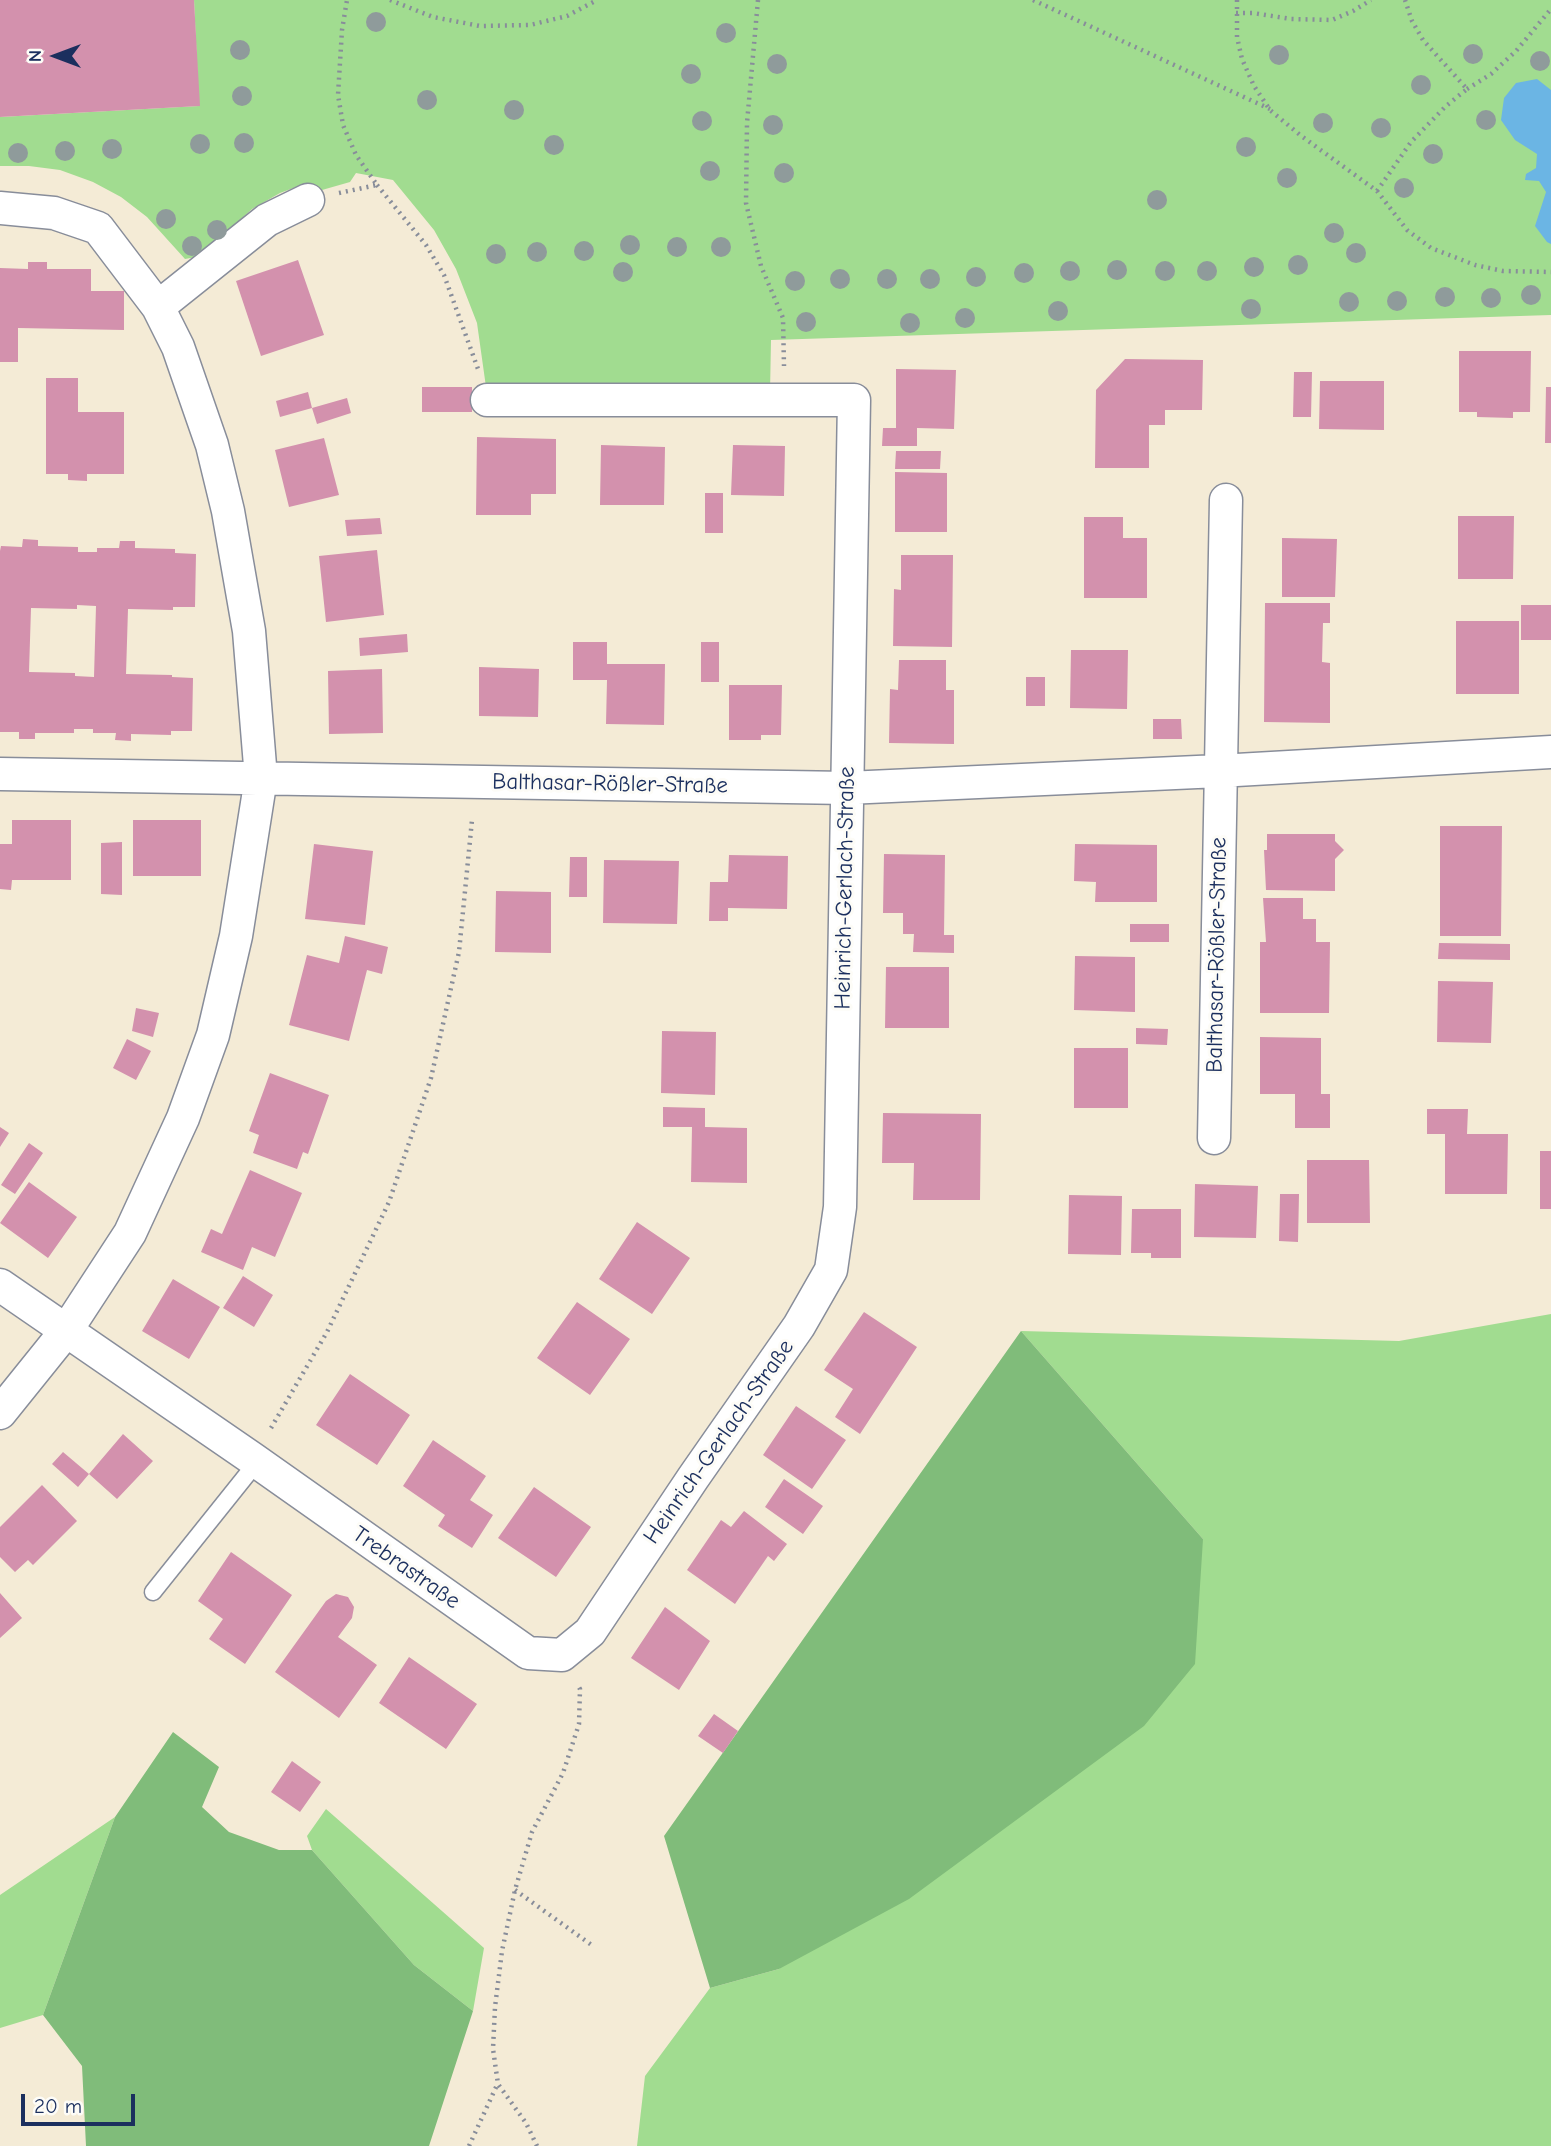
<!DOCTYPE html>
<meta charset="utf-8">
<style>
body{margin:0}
#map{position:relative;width:1551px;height:2146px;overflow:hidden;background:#f4ebd6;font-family:"Comic Neue",sans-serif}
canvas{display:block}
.north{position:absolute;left:21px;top:21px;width:70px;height:70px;-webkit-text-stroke:5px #fdfcf7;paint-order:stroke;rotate:270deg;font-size:19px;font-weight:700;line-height:28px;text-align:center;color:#1b2f5e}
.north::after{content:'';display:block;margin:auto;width:24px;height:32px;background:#1b2f5e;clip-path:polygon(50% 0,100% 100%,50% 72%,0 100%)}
.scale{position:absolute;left:21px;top:2094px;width:114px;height:32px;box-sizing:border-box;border:4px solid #1b2f5e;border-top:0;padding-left:9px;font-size:21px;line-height:24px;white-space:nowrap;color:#1b2f5e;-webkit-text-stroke:5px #fdfcf7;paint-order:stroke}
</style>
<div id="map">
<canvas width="1551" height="2146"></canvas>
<div class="north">N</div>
<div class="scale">20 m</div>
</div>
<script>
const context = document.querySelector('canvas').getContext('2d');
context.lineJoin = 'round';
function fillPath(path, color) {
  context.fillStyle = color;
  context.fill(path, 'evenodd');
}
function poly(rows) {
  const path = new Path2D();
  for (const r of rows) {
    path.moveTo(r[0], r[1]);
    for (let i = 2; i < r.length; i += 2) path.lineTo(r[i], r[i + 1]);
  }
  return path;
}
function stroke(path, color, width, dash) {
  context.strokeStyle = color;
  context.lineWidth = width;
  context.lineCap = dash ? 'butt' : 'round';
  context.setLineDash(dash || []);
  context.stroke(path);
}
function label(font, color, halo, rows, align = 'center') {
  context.font = font + ' "Comic Neue",sans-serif';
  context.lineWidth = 6;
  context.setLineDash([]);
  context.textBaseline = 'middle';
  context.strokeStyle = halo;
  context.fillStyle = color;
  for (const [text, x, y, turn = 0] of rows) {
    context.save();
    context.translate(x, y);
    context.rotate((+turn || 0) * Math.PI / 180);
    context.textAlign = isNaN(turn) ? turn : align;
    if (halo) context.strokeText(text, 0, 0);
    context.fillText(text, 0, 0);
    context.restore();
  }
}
const green = poly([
 [194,0,1551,0,1551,315,771,340,770,393,486,387,477,323,456,269,434,230,393,180,356,173,350,182,315,192,296,187,280,193,252,209,215,243,196,257,185,259,147,217,121,197,93,182,60,170,29,166,0,166,0,117,199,106],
 [1551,1314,1551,2146,637,2146,645,2076,710,1988,779,1969,1203,1539,1021,1331,1399,1341],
 [326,1809,484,1948,473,2011,414,1965,312,1850,307,1836],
 [115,1817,43,2015,0,2028,0,1895]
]);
const forest = poly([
 [1021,1331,1203,1539,1195,1664,1144,1726,909,1899,779,1969,710,1988,664,1836],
 [173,1732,219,1767,202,1807,229,1832,279,1850,312,1850,414,1965,473,2011,429,2146,86,2146,82,2066,43,2015,115,1817]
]);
const water = poly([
 [1537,79,1551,90,1551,244,1547,242,1535,226,1546,192,1539,181,1525,180,1526,174,1536,168,1537,154,1515,140,1501,120,1504,98,1516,83]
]);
const building = poly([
 [0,0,194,0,200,106,0,117],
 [298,260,324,335,261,356,236,281],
 [28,262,47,262,47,269,91,269,91,291,124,291,124,330,18,328,18,362,0,362,0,268,28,269],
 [1459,351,1531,351,1530,412,1513,412,1513,418,1477,417,1477,412,1459,412],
 [1125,359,1203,360,1202,410,1165,410,1165,425,1149,425,1149,468,1095,468,1096,390],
 [896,369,956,370,954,429,917,428,917,446,882,446,883,428,896,428],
 [1294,372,1312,372,1311,417,1293,417],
 [46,378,78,378,78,412,124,412,124,474,87,474,87,481,68,480,68,474,46,474],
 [1320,381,1384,381,1384,430,1319,429],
 [422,387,472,387,472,412,422,412],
 [1546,387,1551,387,1551,443,1545,443],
 [308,392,312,408,280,417,276,401],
 [347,398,351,413,317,424,312,408],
 [477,437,556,439,556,494,531,494,531,515,476,515],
 [324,438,339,495,289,507,275,450],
 [601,445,665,447,664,505,600,505],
 [733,445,785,446,784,496,731,495],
 [896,451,941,451,940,469,895,469],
 [895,472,947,473,947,532,895,532],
 [705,493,723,493,723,533,705,533],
 [1458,516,1514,516,1513,579,1458,579],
 [1084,517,1123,517,1123,538,1147,538,1147,598,1084,598],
 [380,518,382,534,347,536,345,520],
 [1282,538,1337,539,1335,597,1282,597],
 [23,539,38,540,38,546,78,547,78,552,97,552,97,548,119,548,120,541,135,541,135,548,175,549,175,553,196,554,195,607,173,607,173,610,128,609,126,674,172,675,172,677,193,678,192,731,171,731,171,735,131,734,131,741,115,740,116,733,93,733,93,729,74,729,74,733,35,733,35,739,19,739,19,732,0,732,0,551,1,546,22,547],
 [77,605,96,606,94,677,75,676,75,673,29,672,31,608,77,609],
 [377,550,384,615,326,622,319,556],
 [901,555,953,555,952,647,893,646,894,589,901,590],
 [1265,603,1330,603,1330,623,1323,623,1322,662,1330,663,1330,723,1264,722],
 [1521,605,1551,605,1551,640,1521,640],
 [1456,621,1519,621,1519,694,1456,694],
 [407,634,408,652,360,656,359,638],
 [573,642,607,642,607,664,665,664,664,725,606,724,607,680,573,680],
 [701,642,719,642,719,682,701,682],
 [1071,650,1128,650,1127,709,1070,708],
 [899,660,946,660,946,690,954,690,954,744,889,743,890,689,898,690],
 [479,667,539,669,538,717,479,716],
 [382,669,383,733,329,734,328,671],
 [1026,677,1045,677,1045,706,1026,706],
 [729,685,782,685,781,735,761,735,761,740,729,740],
 [1153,719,1181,719,1182,739,1153,739],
 [12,820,71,820,71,880,12,880,11,890,0,889,0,844,12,844],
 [133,820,201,820,201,876,133,876],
 [1440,826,1502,826,1501,936,1440,936],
 [1267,834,1335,834,1335,841,1344,850,1335,859,1335,891,1266,890,1264,850,1267,850],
 [122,842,122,895,101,894,101,843],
 [314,844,373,851,365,925,305,919],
 [1075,844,1157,845,1157,902,1095,902,1096,882,1074,881],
 [884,854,945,855,944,935,954,935,954,953,913,952,914,934,903,934,903,913,883,913],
 [729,855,788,856,787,909,728,908,728,921,709,921,710,882,728,882],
 [570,857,587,857,587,897,569,897],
 [604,860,679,861,677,924,603,923],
 [496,891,551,892,551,953,495,952],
 [1263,898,1303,898,1303,919,1316,919,1316,942,1330,942,1329,1013,1260,1013,1260,942,1266,942],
 [1130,924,1169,924,1169,942,1130,942],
 [345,936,388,947,382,974,367,970,349,1041,289,1025,307,955,339,963],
 [1439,943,1510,944,1510,960,1438,959],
 [1075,956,1135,957,1135,1012,1074,1010],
 [886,967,949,967,949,1028,885,1028],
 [1438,981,1493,982,1491,1043,1437,1042],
 [136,1008,159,1013,153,1037,132,1031],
 [1136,1028,1168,1029,1167,1045,1136,1044],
 [662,1031,716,1032,715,1095,661,1093],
 [1260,1037,1321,1038,1321,1094,1330,1094,1330,1128,1295,1128,1295,1094,1260,1094],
 [127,1039,151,1051,136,1080,113,1068],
 [1074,1048,1128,1048,1128,1108,1074,1108],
 [270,1073,329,1095,308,1154,303,1152,297,1169,253,1153,259,1135,249,1131],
 [663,1107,705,1108,705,1127,747,1128,747,1183,691,1182,692,1127,663,1127],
 [1427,1109,1468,1109,1467,1134,1508,1134,1507,1194,1445,1194,1445,1134,1427,1134],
 [883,1113,981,1114,980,1200,913,1200,914,1163,882,1163],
 [0,1127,9,1133,0,1147],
 [29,1143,43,1153,15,1194,1,1185],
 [1540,1151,1551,1151,1551,1209,1540,1209],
 [1307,1160,1369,1160,1370,1223,1307,1223],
 [250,1170,302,1193,275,1257,252,1247,243,1270,201,1252,211,1229,222,1234],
 [29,1182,77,1217,48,1258,0,1223],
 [1195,1184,1258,1186,1256,1238,1194,1237],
 [1280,1194,1299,1194,1298,1242,1279,1241],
 [1069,1195,1122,1196,1121,1255,1068,1254],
 [1132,1209,1181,1209,1181,1258,1151,1258,1151,1253,1131,1253],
 [637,1222,690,1258,652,1314,599,1279],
 [243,1276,273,1295,254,1327,223,1308],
 [173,1279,220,1307,189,1359,142,1331],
 [577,1302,630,1339,590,1395,537,1358],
 [864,1312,917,1347,860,1434,835,1417,853,1389,824,1370],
 [350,1374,410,1415,377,1465,316,1425],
 [796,1406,846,1440,812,1489,763,1455],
 [123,1434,153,1461,117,1499,89,1474],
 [433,1440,486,1476,470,1500,493,1515,472,1548,438,1526,445,1515,403,1486],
 [63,1452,89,1474,78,1487,52,1464],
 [784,1479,823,1506,803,1534,765,1507],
 [42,1485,77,1521,33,1565,28,1560,15,1572,0,1557,0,1527],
 [534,1487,591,1527,556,1577,498,1538],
 [744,1511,787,1544,774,1561,768,1556,735,1604,687,1570,721,1520,731,1527],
 [231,1552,292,1595,245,1664,209,1639,223,1619,198,1601],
 [0,1593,22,1618,0,1638],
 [336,1594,348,1597,354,1607,352,1618,338,1637,377,1665,339,1718,275,1672,326,1601],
 [665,1607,710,1641,679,1690,631,1658],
 [409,1657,477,1704,446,1749,379,1703],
 [714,1714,738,1731,723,1753,698,1736],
 [292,1761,321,1782,300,1812,271,1792]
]);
const path = poly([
 [390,0,433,17,480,26,530,25,567,16,597,0],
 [758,0,747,123,746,203,761,266,783,318,784,366],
 [1033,0,1270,109],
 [1237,0,1237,37,1242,59,1254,86,1270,110,1300,135,1377,191,1407,230,1431,248,1475,265,1503,271,1551,272],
 [1236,13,1253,13,1291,19,1332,20,1353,11,1371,0],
 [1467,89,1491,74,1516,51,1551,9],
 [377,185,426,245,444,275,478,369],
 [1377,191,1411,142,1446,106,1467,89,1423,40,1412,21,1405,0],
 [339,193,377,185,356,155,343,125,338,95,342,30,347,0],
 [271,1428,327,1332,389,1202,431,1078,459,952,472,820],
 [515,1890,593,1946],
 [469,2146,497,2085],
 [537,2146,526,2123,498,2084,493,2049,495,2007,502,1951,515,1890,532,1832,563,1773,579,1724,580,1689,577,1684]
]);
const lane = poly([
 [153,1592,257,1462]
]);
const street = poly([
 [0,208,54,213,98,228,158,307,178,347,212,445,228,511,249,631,261,778,236,936,213,1035,183,1118,130,1233,66,1331,0,1413],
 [158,307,267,220,308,200],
 [0,774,847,788,1219,771,1551,752],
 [1214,1138,1226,500],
 [0,1285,253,1459,528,1653,562,1655,590,1632,693,1478,799,1326,831,1270,840,1207,854,400,487,400]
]);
const trees = [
 [376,22],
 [726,33],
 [240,50],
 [1473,54],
 [1279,55],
 [1540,61],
 [777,64],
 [691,74],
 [1421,85],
 [242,96],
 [427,100],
 [514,110],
 [1486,120],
 [702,121],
 [1323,123],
 [773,125],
 [1381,128],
 [244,143],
 [200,144],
 [554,145],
 [1246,147],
 [112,149],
 [65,151],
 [18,153],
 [1433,154],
 [710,171],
 [784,173],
 [1287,178],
 [1404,188],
 [1157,200],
 [166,219],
 [217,230],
 [1334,233],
 [630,245],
 [192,246],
 [677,247],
 [721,247],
 [584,251],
 [537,252],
 [1356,253],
 [496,254],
 [1298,265],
 [1254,267],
 [1117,270],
 [1070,271],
 [1165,271],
 [1207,271],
 [623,272],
 [1024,273],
 [976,277],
 [840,279],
 [887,279],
 [930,279],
 [795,281],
 [1531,295],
 [1445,297],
 [1491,298],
 [1397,301],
 [1349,302],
 [1251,309],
 [1058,311],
 [965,318],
 [806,322],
 [910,323]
];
const streetNames = [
 ["Balthasar-Rößler-Straße",610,784,1],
 ["Heinrich-Gerlach-Straße",845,888,-89],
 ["Balthasar-Rößler-Straße",1217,955,-89],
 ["Heinrich-Gerlach-Straße",719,1442,-55],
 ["Trebrastraße",406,1568,35]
];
fillPath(green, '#a1dc90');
fillPath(forest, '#80bc7a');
fillPath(water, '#6bb5e4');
fillPath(building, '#d391ad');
stroke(lane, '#888d9a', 19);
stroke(street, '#888d9a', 35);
stroke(path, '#888d9a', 4.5, [2, 5]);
stroke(lane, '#fff', 16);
stroke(street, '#fff', 32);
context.fillStyle = '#8f9b9b';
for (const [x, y] of trees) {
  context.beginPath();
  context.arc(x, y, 10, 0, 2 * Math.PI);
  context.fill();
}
label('23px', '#1b2f5e', '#fdfcf7', streetNames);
</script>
